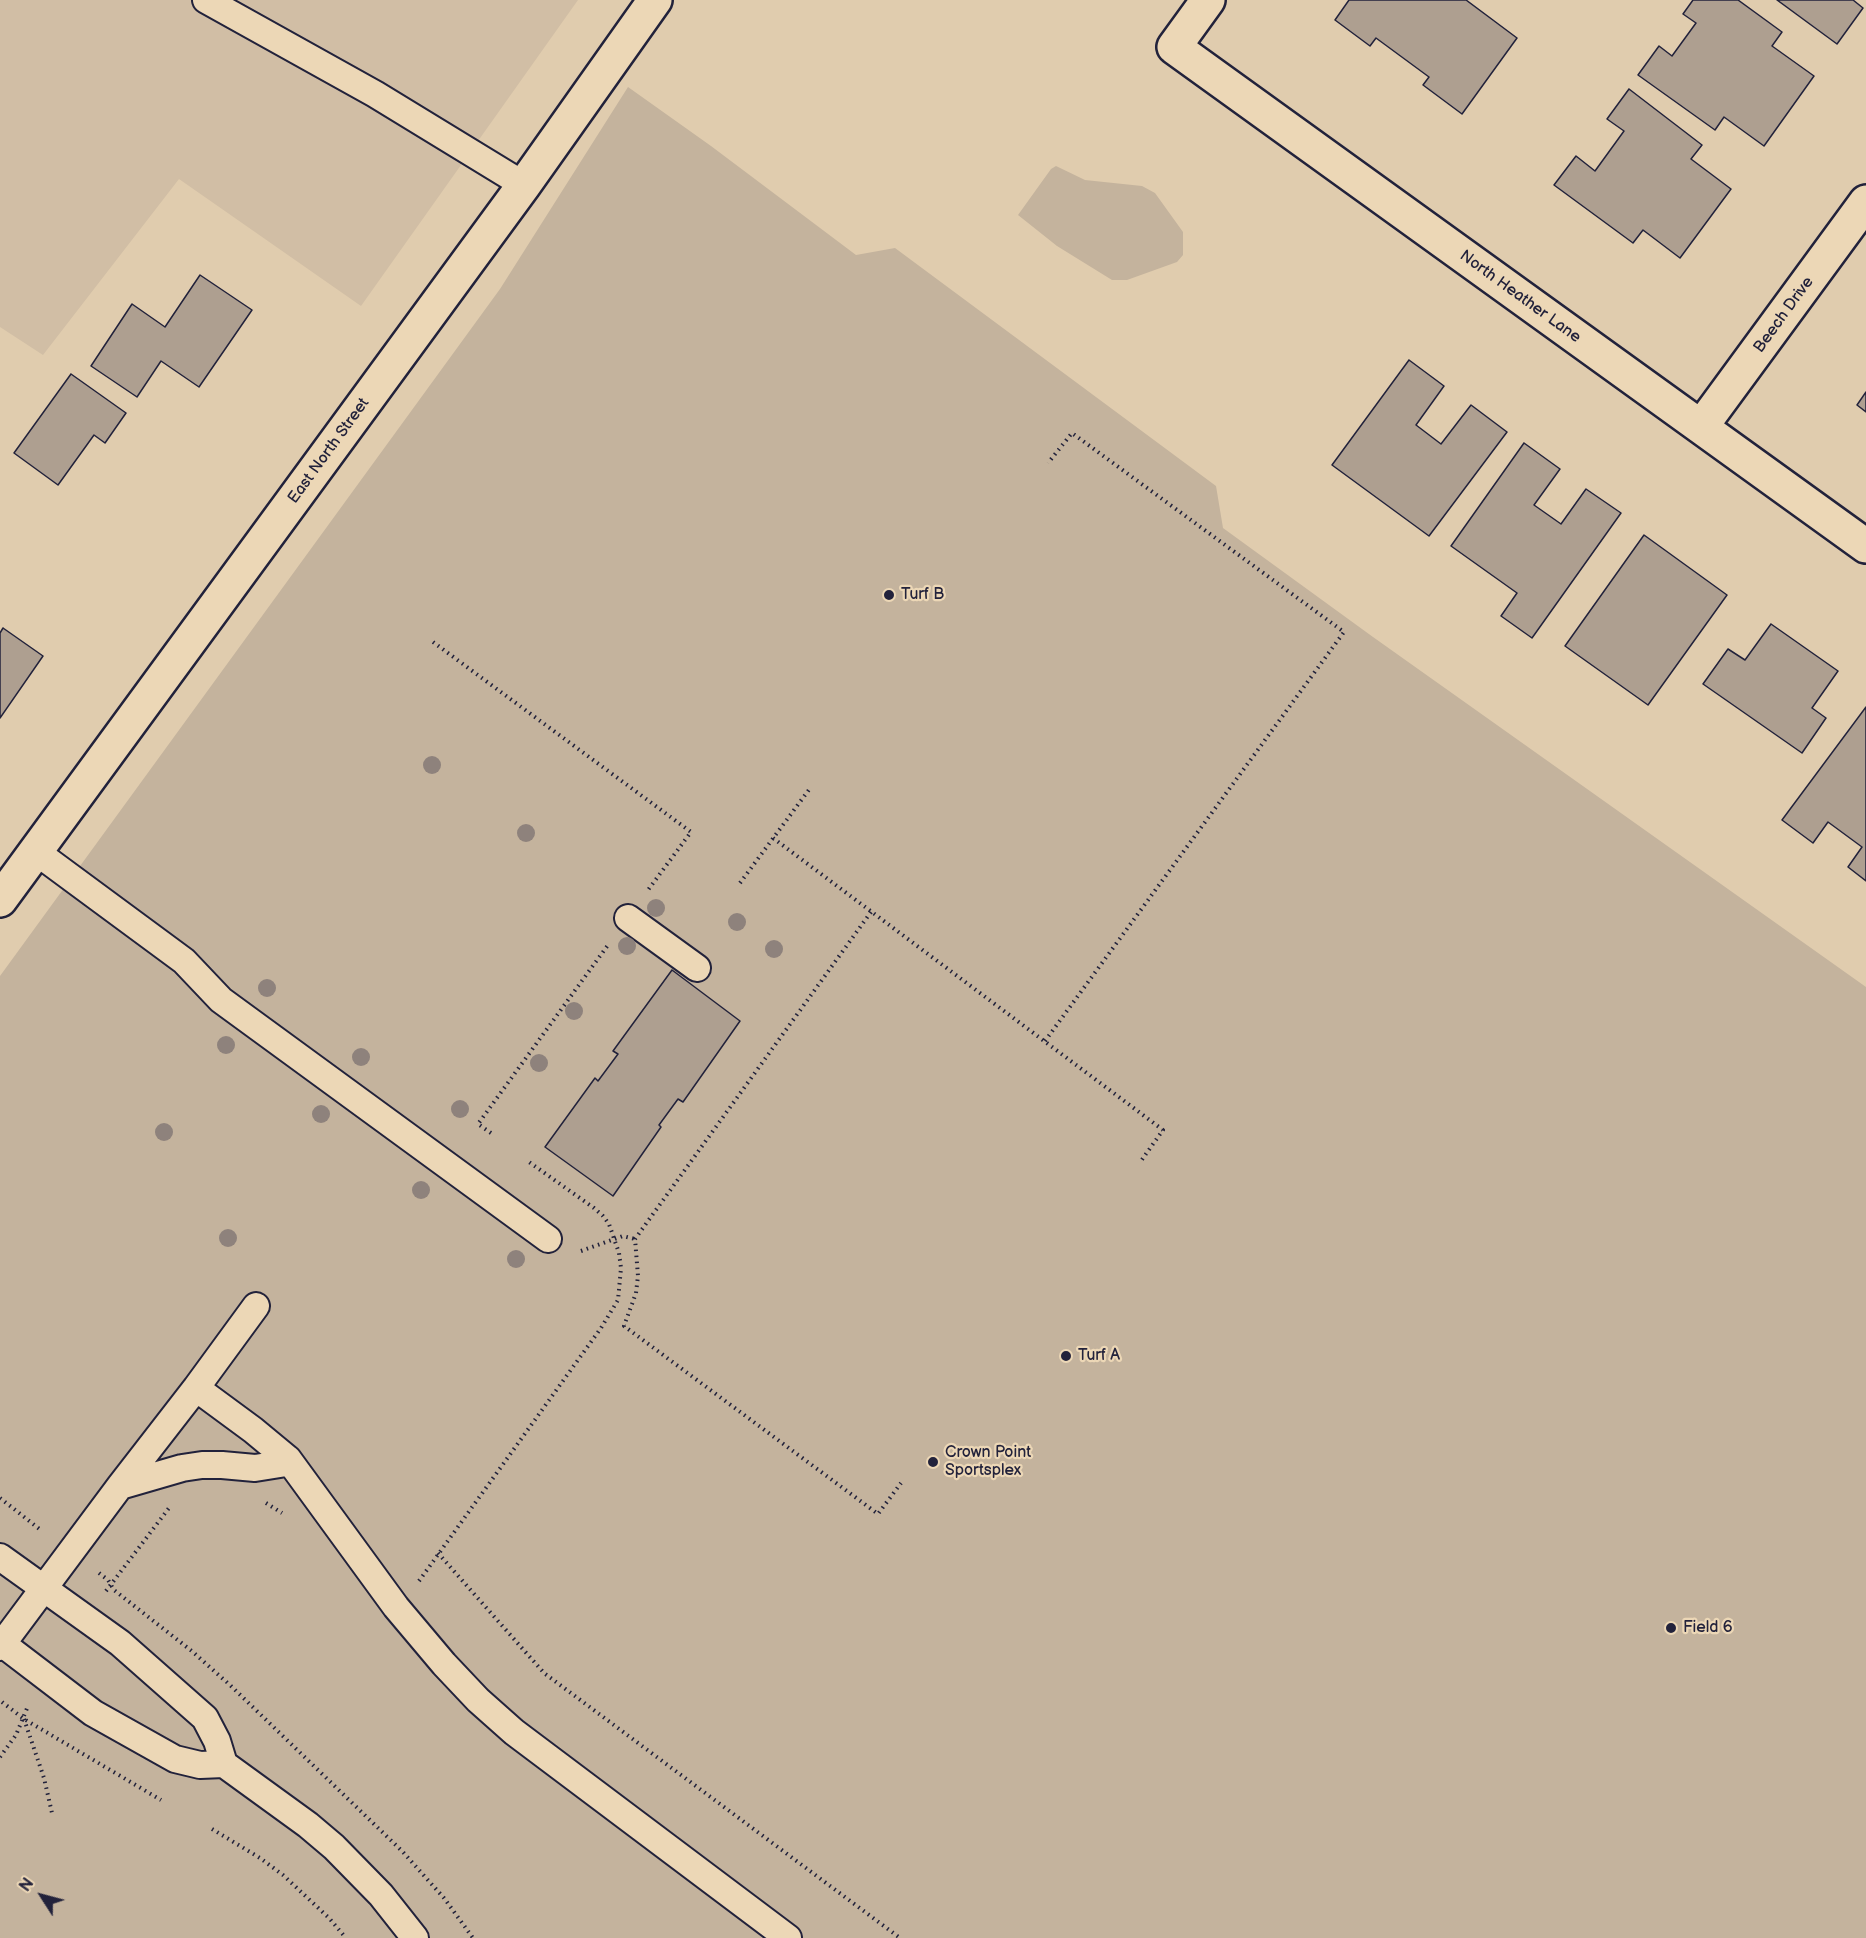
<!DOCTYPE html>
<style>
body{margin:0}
#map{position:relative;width:1866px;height:1938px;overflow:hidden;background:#e0ccae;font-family:"Balsamiq Sans",sans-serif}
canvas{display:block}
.north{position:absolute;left:12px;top:1866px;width:60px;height:60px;-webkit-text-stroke:4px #ecd7b6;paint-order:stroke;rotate:306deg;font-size:16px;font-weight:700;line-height:24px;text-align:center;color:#22223b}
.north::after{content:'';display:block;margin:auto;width:21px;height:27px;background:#22223b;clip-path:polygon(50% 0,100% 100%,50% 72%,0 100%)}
</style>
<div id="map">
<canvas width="1866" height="1938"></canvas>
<div class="north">N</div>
</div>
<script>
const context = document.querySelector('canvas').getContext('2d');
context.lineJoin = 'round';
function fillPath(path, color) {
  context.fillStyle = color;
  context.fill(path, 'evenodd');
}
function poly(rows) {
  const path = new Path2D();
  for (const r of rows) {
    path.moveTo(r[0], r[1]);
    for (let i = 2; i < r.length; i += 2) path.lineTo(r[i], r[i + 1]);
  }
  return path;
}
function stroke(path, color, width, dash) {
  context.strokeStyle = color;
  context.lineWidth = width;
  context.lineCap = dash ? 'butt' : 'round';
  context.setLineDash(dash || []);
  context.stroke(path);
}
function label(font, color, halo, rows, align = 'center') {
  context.font = font + ' "Balsamiq Sans",sans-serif';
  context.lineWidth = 4.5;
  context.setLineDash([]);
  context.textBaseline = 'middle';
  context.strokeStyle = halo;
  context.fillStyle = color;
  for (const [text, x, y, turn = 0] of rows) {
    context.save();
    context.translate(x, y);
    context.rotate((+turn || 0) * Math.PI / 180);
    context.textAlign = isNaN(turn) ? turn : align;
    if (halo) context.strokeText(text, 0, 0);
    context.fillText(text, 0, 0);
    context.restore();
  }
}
const built = poly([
 [0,0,578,0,361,306,179,179,43,355,0,327]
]);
const green = poly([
 [628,87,711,146,856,255,895,248,1216,486,1223,528,1373,637,1866,987,1866,1938,0,1938,0,976,500,289],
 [1056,166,1085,180,1142,186,1155,193,1183,232,1183,255,1177,262,1127,280,1112,280,1057,246,1018,215,1051,169]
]);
const building = poly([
 [1349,0,1466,0,1517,38,1462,114,1423,85,1429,77,1376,38,1370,46,1335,20,1349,0],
 [1693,0,1738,0,1782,32,1772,46,1814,76,1764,146,1724,117,1715,130,1638,75,1659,46,1672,56,1696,23,1683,14,1693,0],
 [1777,0,1853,0,1863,8,1837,44,1777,0],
 [1629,89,1702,145,1691,159,1731,189,1680,258,1643,230,1633,243,1554,185,1576,156,1595,171,1624,131,1607,119,1629,89],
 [200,275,252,310,199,387,161,361,137,397,91,366,132,304,165,327,200,275],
 [1409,360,1444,386,1416,425,1441,444,1471,405,1507,432,1429,536,1332,465,1409,360],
 [71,374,126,413,105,443,94,435,58,485,14,453,71,374],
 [1866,392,1866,412,1857,405,1866,392],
 [1524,443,1560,469,1534,505,1561,524,1586,489,1621,513,1532,638,1501,616,1517,593,1451,546,1524,443],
 [1644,535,1727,595,1648,705,1565,646,1644,535],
 [1771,624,1838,671,1812,708,1826,718,1802,753,1703,684,1728,649,1745,660,1771,624],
 [3,628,43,656,0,718,0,633,3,628],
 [1866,707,1866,881,1848,867,1862,847,1828,822,1813,843,1782,820,1866,707],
 [672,970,740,1021,683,1102,678,1099,659,1125,661,1127,613,1196,545,1147,595,1078,598,1081,618,1054,613,1051,672,970]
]);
const path = poly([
 [433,642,691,832,648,890],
 [773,838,1163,1130,1141,1161],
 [740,883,811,787],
 [871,912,635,1239,638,1276,636,1293,624,1326,878,1514,901,1483],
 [1045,1041,1344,632,1072,433,1048,463],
 [491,1133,478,1124,608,945],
 [581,1251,623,1236,635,1239],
 [0,1498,42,1531],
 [266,1503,282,1513],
 [438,1553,544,1673,900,1938],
 [99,1573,108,1580,114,1590,193,1652,230,1685,402,1851,444,1898,473,1938],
 [419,1581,601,1328,618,1300,621,1268,619,1253,609,1224,603,1216,594,1208,529,1162],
 [106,1591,169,1508],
 [2,1702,24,1719,161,1800],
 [24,1719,44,1778,52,1813],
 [0,1757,16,1735,28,1706],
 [212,1829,260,1858,283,1875,329,1918,346,1938]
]);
const service = poly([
 [206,0,375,94,524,185],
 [35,851,184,961,221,1000,548,1239],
 [628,918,697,968],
 [196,1388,253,1430,288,1459,396,1607,444,1664,478,1700,514,1732,788,1938],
 [120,1486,182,1468,202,1465,222,1465,255,1468,280,1464,288,1459],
 [0,1557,120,1643,205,1718,217,1741,224,1764,308,1825,334,1847,381,1895,415,1938],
 [0,1642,93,1713,175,1759,200,1765,224,1764],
 [0,1647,120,1486,196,1388,256,1306]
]);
const minor = poly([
 [1208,0,1174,47,1866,546],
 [1701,427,1866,202]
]);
const tertiary = poly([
 [0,900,524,185,655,0]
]);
const trees = [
 [432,765],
 [526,833],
 [656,908],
 [737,922],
 [627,946],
 [774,949],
 [267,988],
 [574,1011],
 [226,1045],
 [361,1057],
 [539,1063],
 [460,1109],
 [321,1114],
 [164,1132],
 [421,1190],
 [228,1238],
 [516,1259]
];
const markers = [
 [889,595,6,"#22223b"],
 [1066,1356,6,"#22223b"],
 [933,1462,6,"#22223b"],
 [1671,1628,6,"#22223b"]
];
const streetNames = [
 ["North Heather Lane",1520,297,36],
 ["Beech Drive",1784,315,-54],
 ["East North Street",329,451,-54]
];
const poiNames = [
 ["Turf B",901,595],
 ["Turf A",1078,1356],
 ["Crown Point",945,1453],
 ["Sportsplex",945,1471],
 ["Field 6",1683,1628]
];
fillPath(built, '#d1bea5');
fillPath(green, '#c4b39d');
fillPath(building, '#ae9f90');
stroke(building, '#22223b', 1.5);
stroke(service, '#22223b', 30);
stroke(minor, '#22223b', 38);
stroke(tertiary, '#22223b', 38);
stroke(path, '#22223b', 4, [1.5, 4.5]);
stroke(service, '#ecd7b6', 26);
stroke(minor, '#ecd7b6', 33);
stroke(tertiary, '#ecd7b6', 33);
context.fillStyle = '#8e827c';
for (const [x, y] of trees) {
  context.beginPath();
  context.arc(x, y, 9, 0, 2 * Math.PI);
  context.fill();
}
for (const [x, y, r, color] of markers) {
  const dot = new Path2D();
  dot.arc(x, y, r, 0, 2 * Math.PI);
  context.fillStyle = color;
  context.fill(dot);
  stroke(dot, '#ecd7b6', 2);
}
label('16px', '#22223b', '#ecd7b6', streetNames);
label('16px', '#22223b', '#ecd7b6', poiNames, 'left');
</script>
